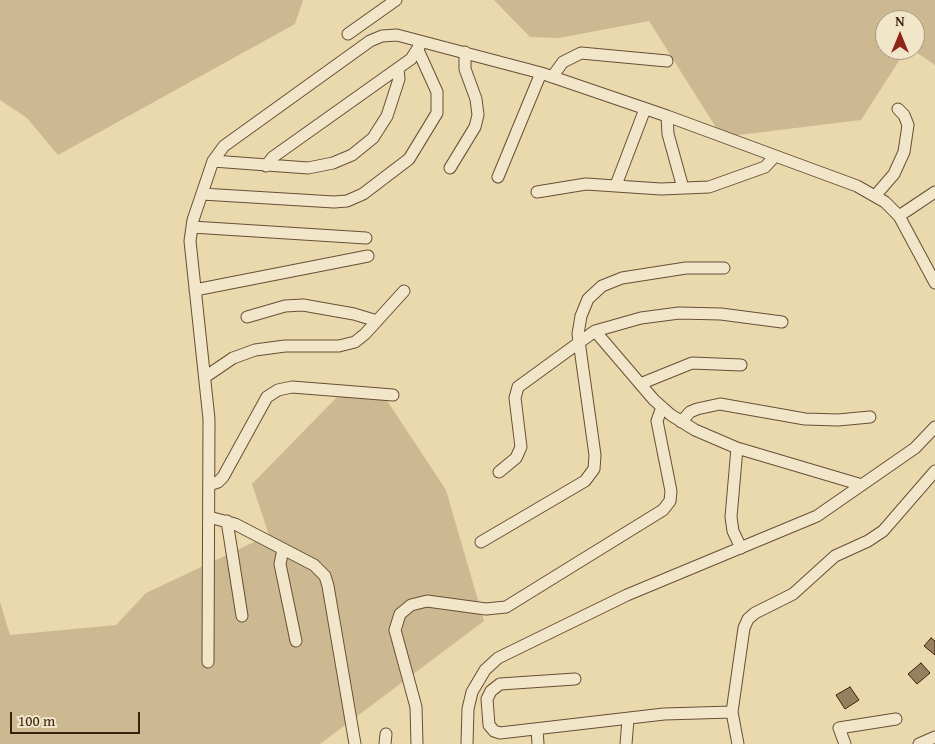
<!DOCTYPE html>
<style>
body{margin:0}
#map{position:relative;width:935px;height:744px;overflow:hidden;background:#e9d9ad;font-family:"Gentium Book Plus",serif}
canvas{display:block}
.north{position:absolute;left:875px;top:10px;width:50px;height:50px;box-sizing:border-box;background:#f1e6ca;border:1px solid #a9967e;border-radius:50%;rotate:0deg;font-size:14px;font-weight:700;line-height:20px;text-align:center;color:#3e1f0d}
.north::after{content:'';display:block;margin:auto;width:18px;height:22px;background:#8f2418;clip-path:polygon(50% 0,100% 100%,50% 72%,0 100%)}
.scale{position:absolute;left:10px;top:712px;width:130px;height:22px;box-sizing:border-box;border:2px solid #3e1f0d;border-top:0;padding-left:6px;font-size:15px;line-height:18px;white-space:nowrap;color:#3e1f0d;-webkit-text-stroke:4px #f1e6ca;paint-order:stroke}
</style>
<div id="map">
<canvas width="935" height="744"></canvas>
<div class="north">N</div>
<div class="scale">100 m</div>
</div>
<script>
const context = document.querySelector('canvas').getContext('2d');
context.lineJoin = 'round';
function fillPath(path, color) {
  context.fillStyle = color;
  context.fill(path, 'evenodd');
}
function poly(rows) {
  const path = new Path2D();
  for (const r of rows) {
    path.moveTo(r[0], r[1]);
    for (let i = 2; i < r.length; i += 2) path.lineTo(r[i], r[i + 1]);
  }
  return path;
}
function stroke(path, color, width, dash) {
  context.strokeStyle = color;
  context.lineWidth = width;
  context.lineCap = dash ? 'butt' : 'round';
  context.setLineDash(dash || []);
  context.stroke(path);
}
const green = poly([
 [0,0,303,0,295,24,58,155,27,118,0,100],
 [494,0,935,0,935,65,913,50,915,20,885,20,885,50,906,50,861,120,722,137,649,21,559,38,530,37],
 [378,387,446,490,484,621,320,744,0,744,0,602,10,635,116,625,146,593,269,535,252,484,340,394]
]);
const building = poly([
 [931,638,935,641,935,655,924,646,931,638],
 [921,663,930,673,917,684,908,674,921,663],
 [850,687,859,700,845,709,836,695,850,687]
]);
const minor = poly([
 [348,34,396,0],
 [552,77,563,62,581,53,667,61],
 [667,116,668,134,683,188],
 [213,161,308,168,333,163,352,155,373,138,387,116,399,79,398,69],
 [266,166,273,157,411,59,420,45],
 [450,168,475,127,478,115,476,99,465,69,465,52],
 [498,177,541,73],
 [616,185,645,109],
 [537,192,586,184,661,189,709,187,765,167,775,156],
 [202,194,334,202,347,201,363,194,409,159,437,113,437,92,418,50],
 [875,196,894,174,904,152,908,125,904,115,898,109],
 [899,216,935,192],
 [192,227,366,238],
 [195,290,368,256],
 [247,317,285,306,303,305,354,314,377,321],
 [595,331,654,400,671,415,695,430,737,448,862,485],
 [205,377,233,358,255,350,285,346,339,346,355,342,365,334,404,291],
 [640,384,692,363,741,365],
 [681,422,690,412,697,409,720,404,805,419,838,420,870,417],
 [737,448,731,517,733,531,741,548],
 [499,472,516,458,521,447,515,398,518,387,595,331,641,318,679,313,721,314,782,322],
 [209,485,218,482,223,477,267,397,278,390,292,387,393,395],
 [209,517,235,524,314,565,325,576,328,586,355,744],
 [227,521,242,616],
 [481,542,585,481,594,469,595,455,578,334,581,316,588,299,602,286,622,278,686,268,724,268],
 [283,549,280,564,296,641],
 [208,662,209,419,190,241,193,220,213,161,224,146,370,41,382,36,397,35,541,73,667,116,857,186,885,202,899,216,935,283],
 [575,679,500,684,491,691,487,699,489,725,494,731,500,733,664,714,732,712],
 [537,729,538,744],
 [385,744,386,734],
 [417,744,416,707,395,630,400,614,411,605,427,601,486,609,506,607,663,510,670,501,671,491,657,421,662,407],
 [467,744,468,709,472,692,485,670,498,658,627,595,817,516,915,448,935,427],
 [626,744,628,720],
 [738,744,732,712,744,628,748,619,755,613,793,594,835,556,868,541,883,531,935,471],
 [845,744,839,728,896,719],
 [919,744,935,737]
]);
fillPath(green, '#ccb992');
fillPath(building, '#978060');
stroke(building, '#3e1f0d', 1);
stroke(minor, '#694e35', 13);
stroke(minor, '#f1e6ca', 11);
</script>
